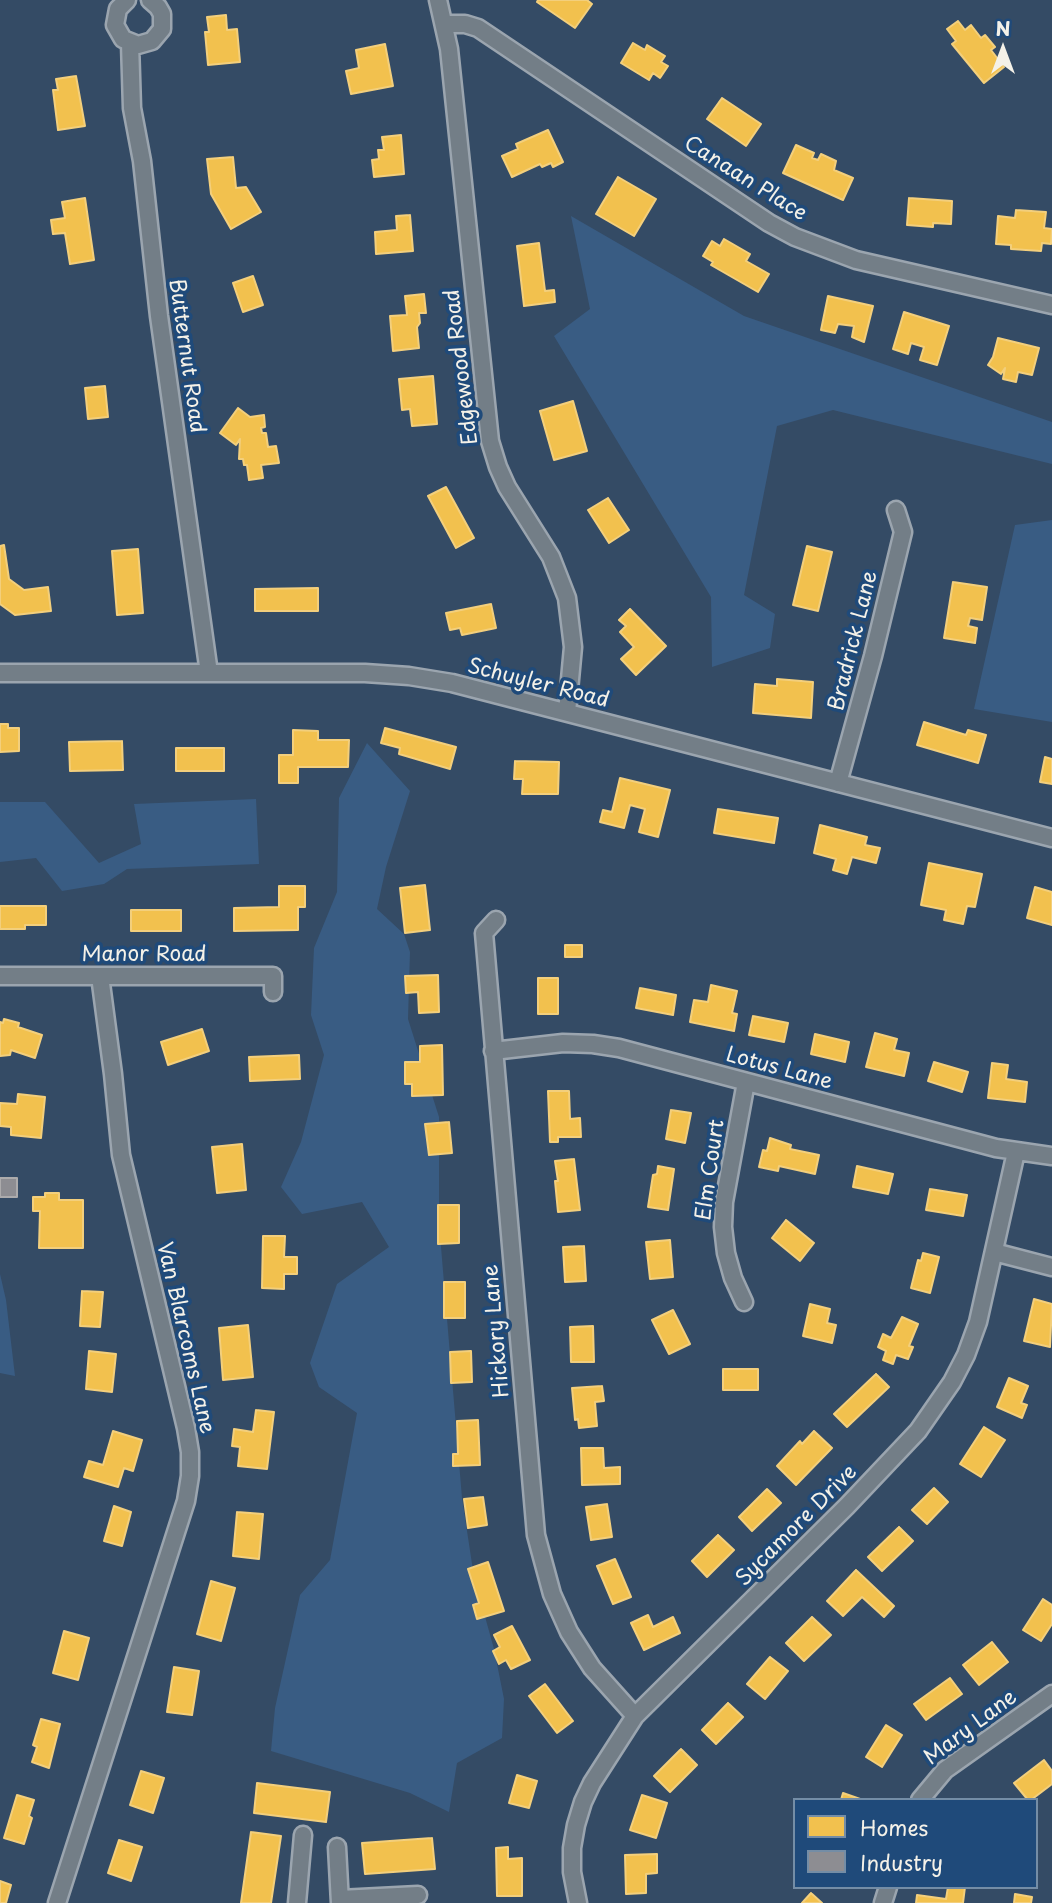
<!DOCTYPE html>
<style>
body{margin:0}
#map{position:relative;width:1052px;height:1903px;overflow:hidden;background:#344b65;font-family:"Playpen Sans",sans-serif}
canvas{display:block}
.legend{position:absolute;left:793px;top:1798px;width:245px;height:91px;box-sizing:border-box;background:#1f4a7a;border:2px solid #748da6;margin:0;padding:9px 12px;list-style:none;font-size:21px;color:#f4f1e8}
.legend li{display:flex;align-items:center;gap:14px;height:35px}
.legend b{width:35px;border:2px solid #748da6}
.north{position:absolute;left:968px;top:14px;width:70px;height:70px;-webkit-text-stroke:5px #1f4a7a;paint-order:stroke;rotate:0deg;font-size:19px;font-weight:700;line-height:28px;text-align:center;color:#f4f1e8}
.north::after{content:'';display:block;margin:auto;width:24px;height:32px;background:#f4f1e8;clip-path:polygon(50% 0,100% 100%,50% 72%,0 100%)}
</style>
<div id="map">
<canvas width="1052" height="1903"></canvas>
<ul class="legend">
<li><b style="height:19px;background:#f2c14e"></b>Homes</li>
<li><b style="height:19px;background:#8d8d92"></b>Industry</li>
</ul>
<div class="north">N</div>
</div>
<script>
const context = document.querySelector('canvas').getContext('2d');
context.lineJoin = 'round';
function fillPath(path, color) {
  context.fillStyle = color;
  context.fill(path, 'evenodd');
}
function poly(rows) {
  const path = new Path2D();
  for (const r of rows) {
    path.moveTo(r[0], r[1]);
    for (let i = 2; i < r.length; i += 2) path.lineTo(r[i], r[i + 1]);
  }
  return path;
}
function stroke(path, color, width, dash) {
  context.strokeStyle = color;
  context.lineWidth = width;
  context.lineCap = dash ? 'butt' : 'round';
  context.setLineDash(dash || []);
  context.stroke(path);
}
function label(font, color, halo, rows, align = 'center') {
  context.font = font + ' "Playpen Sans",sans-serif';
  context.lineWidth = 7;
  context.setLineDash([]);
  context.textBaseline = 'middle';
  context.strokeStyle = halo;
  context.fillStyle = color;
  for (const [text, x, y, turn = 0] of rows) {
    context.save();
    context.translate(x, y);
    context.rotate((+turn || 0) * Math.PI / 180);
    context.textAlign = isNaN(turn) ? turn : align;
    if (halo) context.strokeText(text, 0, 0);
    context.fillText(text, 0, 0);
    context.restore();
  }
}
const green = poly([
 [571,216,744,316,1052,422,1052,464,833,410,777,426,744,595,775,614,770,648,712,667,711,597,554,336,590,309],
 [1052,520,1052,722,974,709,1015,525],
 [367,743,410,791,386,867,377,909,404,934,410,952,408,1019,439,1117,439,1223,462,1498,474,1577,494,1649,504,1699,502,1738,457,1763,449,1812,410,1793,271,1751,275,1708,300,1595,330,1560,357,1413,319,1387,310,1363,337,1284,389,1247,362,1202,302,1214,281,1187,301,1142,324,1055,311,1015,314,948,337,892,339,798],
 [256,799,259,864,127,869,104,884,62,891,36,858,0,862,0,802,45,802,99,863,141,844,134,804],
 [0,1274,6,1300,15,1376,0,1373]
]);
const homes = poly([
 [538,0,587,0,592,4,575,28,537,2,538,0],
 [226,15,227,30,237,29,240,62,208,65,205,32,209,32,207,17,226,15],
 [958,21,965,30,971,25,981,38,985,35,995,47,991,50,1004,67,984,83,952,44,956,41,947,29,958,21],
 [633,43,645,50,647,45,665,56,661,62,668,66,660,78,653,73,649,80,621,63,633,43],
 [385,44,393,86,351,94,346,71,359,68,356,50,385,44],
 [76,76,85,126,58,130,53,90,58,90,56,79,76,76],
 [722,98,761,124,746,146,707,119,722,98],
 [548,130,563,162,553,167,551,163,542,167,540,164,512,177,502,156,518,149,516,144,548,130],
 [401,135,404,174,374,177,372,160,379,159,378,150,384,150,382,137,401,135],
 [796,145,814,153,812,158,818,160,821,154,836,161,834,170,853,178,843,200,783,173,796,145],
 [233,157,236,188,246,187,261,212,231,229,211,194,207,159,233,157],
 [618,177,656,199,634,236,596,214,618,177],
 [85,198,94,260,70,264,65,233,53,234,51,220,65,218,62,202,85,198],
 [909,198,952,201,951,224,933,223,933,227,907,225,909,198],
 [1016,210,1046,212,1044,228,1052,229,1051,244,1042,243,1041,251,1011,249,1011,245,996,244,998,216,1015,218,1016,210],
 [410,215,413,251,376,254,375,232,397,230,396,216,410,215],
 [724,239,750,254,746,261,769,274,758,292,711,265,713,262,703,256,712,241,720,246,724,239],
 [539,243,545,291,554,290,555,302,524,306,517,246,539,243],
 [253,276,263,305,243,312,233,283,253,276],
 [424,294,426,313,419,313,420,323,417,327,419,348,393,351,390,316,407,315,405,296,424,294],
 [828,296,873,306,864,342,852,337,854,326,838,324,835,333,821,330,828,296],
 [904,312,949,326,937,365,920,360,924,347,911,343,908,354,893,349,904,312],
 [998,338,1039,348,1032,375,1018,372,1016,382,1003,379,1005,368,1001,374,988,365,993,357,998,338],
 [433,376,437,424,412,426,410,409,402,410,399,379,433,376],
 [105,386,108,417,88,419,85,388,105,386],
 [573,401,587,451,554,460,540,411,573,401],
 [238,408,250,417,264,415,265,427,261,428,262,433,266,433,268,447,276,446,279,463,261,465,263,478,249,480,247,465,244,465,243,459,239,459,240,439,236,445,220,433,238,408],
 [446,487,474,538,456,548,428,496,446,487],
 [608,498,629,530,609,543,588,510,608,498],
 [4,545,9,579,24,590,48,587,51,611,15,615,0,604,0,546,4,545],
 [807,546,832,552,818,611,793,605,807,546],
 [138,549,143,613,117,615,112,551,138,549],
 [953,582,987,587,982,620,970,618,968,626,977,628,975,643,944,638,953,582],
 [318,588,318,611,255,611,255,589,318,588],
 [491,604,496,628,462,635,460,628,450,630,446,613,491,604],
 [630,609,666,646,636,675,621,659,634,647,620,632,626,626,619,620,630,609],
 [777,679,813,682,811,718,753,713,755,684,777,686,777,679],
 [924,722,966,735,968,730,986,735,978,763,917,745,924,722],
 [0,724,8,724,8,728,19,728,19,751,0,752,0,724],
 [385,728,456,747,450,769,399,754,400,748,381,743,385,728],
 [293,730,318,731,318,740,349,740,348,767,298,767,298,783,279,783,279,755,293,755,293,730],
 [122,741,123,770,70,771,69,742,122,741],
 [176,748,224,748,224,771,176,771,176,748],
 [1045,757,1052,759,1052,784,1040,782,1045,757],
 [515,761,559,762,558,794,522,794,523,779,514,779,515,761],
 [620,778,670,790,658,837,639,832,645,809,630,805,624,828,600,822,603,810,612,812,620,778],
 [718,809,778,818,774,843,714,833,718,809],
 [820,825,867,837,865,845,880,848,876,863,852,857,847,874,833,870,836,859,814,853,820,825],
 [929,863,982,874,975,907,967,906,963,924,944,920,946,910,921,905,929,863],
 [425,885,430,930,405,933,400,888,425,885],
 [279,886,305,886,305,907,298,907,298,930,234,931,234,908,279,907,279,886],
 [1035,887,1052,892,1052,925,1027,918,1035,887],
 [0,906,46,906,46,925,25,925,25,929,0,929,0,906],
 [131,910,181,910,181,931,131,931,131,910],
 [565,945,582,945,582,957,565,957,565,945],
 [438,975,439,1012,419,1013,418,992,406,993,405,976,438,975],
 [538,978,558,978,558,1014,538,1014,538,978],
 [711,985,737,991,732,1013,737,1014,734,1031,690,1022,694,1000,708,1002,711,985],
 [640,988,676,995,673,1015,636,1008,640,988],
 [753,1016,788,1023,784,1042,749,1035,753,1016],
 [4,1019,19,1023,18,1027,42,1035,35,1058,11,1050,10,1055,0,1056,0,1022,3,1023,4,1019],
 [202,1029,209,1051,168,1065,161,1042,202,1029],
 [875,1033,897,1039,894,1050,909,1053,904,1076,866,1067,875,1033],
 [815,1034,849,1042,845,1062,811,1054,815,1034],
 [442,1045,443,1095,412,1096,412,1084,405,1084,405,1062,420,1062,420,1046,442,1045],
 [299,1055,300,1079,250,1081,249,1057,299,1055],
 [934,1062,968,1072,962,1092,928,1081,934,1062],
 [992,1063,1008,1065,1006,1079,1027,1082,1025,1102,988,1098,992,1063],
 [548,1091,569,1091,570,1119,580,1118,581,1137,558,1137,558,1142,550,1142,548,1091],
 [18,1094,45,1097,41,1138,11,1135,11,1127,0,1126,0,1103,17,1104,18,1094],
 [671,1110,691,1113,685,1143,666,1139,671,1110],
 [449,1122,452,1153,429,1155,425,1124,449,1122],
 [770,1138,791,1145,790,1149,819,1155,815,1174,779,1166,778,1171,759,1167,763,1150,767,1151,770,1138],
 [242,1144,246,1190,217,1193,212,1147,242,1144],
 [574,1159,580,1210,558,1212,555,1181,558,1181,555,1161,574,1159],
 [658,1166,674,1169,668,1210,648,1207,653,1175,657,1174,658,1166],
 [857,1166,893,1174,888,1194,853,1187,857,1166],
 [930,1189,967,1195,963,1216,926,1210,930,1189],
 [45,1193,59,1193,59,1200,83,1200,83,1248,39,1248,40,1211,33,1211,33,1197,45,1197,45,1193],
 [438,1205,459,1205,459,1243,438,1244,438,1205],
 [786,1220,814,1243,800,1261,772,1238,786,1220],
 [263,1236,285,1236,284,1257,297,1257,297,1274,284,1274,284,1289,262,1288,263,1236],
 [670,1240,673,1277,650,1279,646,1242,670,1240],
 [584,1246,586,1281,565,1282,563,1247,584,1246],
 [923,1253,939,1257,930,1293,911,1288,918,1260,921,1261,923,1253],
 [444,1282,465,1282,465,1318,444,1318,444,1282],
 [82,1291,103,1292,100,1327,80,1326,82,1291],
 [1034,1299,1052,1304,1050,1347,1024,1341,1034,1299],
 [810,1304,830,1309,827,1323,836,1325,832,1343,803,1336,810,1304],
 [673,1310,690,1344,669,1354,652,1320,673,1310],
 [902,1317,918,1324,909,1346,913,1347,908,1359,896,1355,893,1364,883,1360,886,1351,878,1347,883,1334,891,1338,902,1317],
 [248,1325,253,1377,223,1380,219,1328,248,1325],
 [593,1326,594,1362,571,1362,570,1327,593,1326],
 [89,1351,116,1354,112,1392,86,1389,89,1351],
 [471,1351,472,1382,451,1383,450,1352,471,1351],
 [723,1369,758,1369,758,1390,723,1390,723,1369],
 [876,1374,889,1387,847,1427,834,1414,876,1374],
 [1009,1378,1028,1386,1021,1403,1027,1405,1022,1418,997,1407,1009,1378],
 [602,1386,604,1401,595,1402,597,1426,579,1428,578,1419,575,1420,572,1388,602,1386],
 [256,1410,274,1412,267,1469,238,1466,240,1447,232,1446,234,1429,253,1432,256,1410],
 [478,1420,480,1465,453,1466,453,1454,458,1454,457,1421,478,1420],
 [984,1427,1005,1440,981,1477,960,1464,984,1427],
 [113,1431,142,1440,133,1471,124,1468,118,1487,84,1477,89,1461,103,1465,113,1431],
 [814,1431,832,1448,796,1485,777,1466,800,1441,802,1444,814,1431],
 [581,1448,603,1448,604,1468,620,1467,620,1484,582,1485,581,1448],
 [934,1488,948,1502,927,1524,912,1510,934,1488],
 [767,1489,781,1503,752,1531,739,1517,767,1489],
 [483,1497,487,1525,468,1528,464,1499,483,1497],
 [607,1504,612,1537,591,1540,586,1507,607,1504],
 [114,1506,131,1512,122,1546,104,1541,114,1506],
 [237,1512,263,1514,259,1559,233,1556,237,1512],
 [899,1527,913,1541,882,1571,868,1557,899,1527],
 [718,1535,734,1550,707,1577,692,1561,718,1535],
 [615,1559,631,1597,613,1604,597,1566,615,1559],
 [488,1562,504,1611,477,1619,473,1605,479,1603,468,1569,488,1562],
 [856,1570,894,1606,884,1617,862,1597,843,1616,827,1601,856,1570],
 [211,1581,235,1588,221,1641,197,1634,211,1581],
 [1043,1599,1052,1605,1052,1624,1041,1641,1023,1630,1043,1599],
 [648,1615,653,1627,673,1617,680,1633,644,1650,631,1623,648,1615],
 [812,1617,831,1635,804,1661,786,1643,812,1617],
 [512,1626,530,1660,511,1669,506,1660,499,1664,493,1651,500,1647,494,1635,512,1626],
 [64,1631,89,1638,78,1680,53,1673,64,1631],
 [992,1642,1008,1662,979,1685,963,1665,992,1642],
 [770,1657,788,1671,765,1699,747,1684,770,1657],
 [174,1667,199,1671,192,1715,167,1712,174,1667],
 [950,1678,962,1694,926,1720,914,1704,950,1678],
 [545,1684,573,1721,557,1733,529,1696,545,1684],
 [728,1703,743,1717,716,1744,702,1730,728,1703],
 [41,1719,60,1724,49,1768,32,1762,37,1747,33,1745,41,1719],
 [886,1725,902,1735,882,1767,866,1757,886,1725],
 [681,1749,697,1765,670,1792,654,1776,681,1749],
 [1044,1760,1052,1771,1052,1784,1031,1800,1028,1800,1014,1783,1044,1760],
 [141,1771,164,1778,153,1813,130,1805,141,1771],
 [517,1775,537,1781,529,1808,509,1803,517,1775],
 [257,1783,330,1792,326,1822,254,1813,257,1783],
 [843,1793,863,1800,841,1800,843,1793],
 [17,1795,34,1800,29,1816,32,1818,24,1844,4,1838,17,1795],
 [642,1795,667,1803,656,1838,630,1830,642,1795],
 [251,1832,281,1836,271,1903,241,1903,251,1832],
 [432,1838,435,1869,365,1874,362,1843,432,1838],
 [119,1840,142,1847,131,1881,108,1873,119,1840],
 [508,1847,508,1859,522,1858,522,1896,497,1896,496,1848,508,1847],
 [657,1854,657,1873,646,1874,646,1893,626,1894,625,1855,657,1854],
 [0,1881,11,1885,6,1903,0,1903,0,1881],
 [948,1887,965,1887,963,1903,916,1903,917,1895,946,1899,948,1887],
 [811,1893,822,1903,802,1903,811,1893],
 [1015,1894,1032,1897,1031,1903,1014,1903,1015,1894]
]);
const industry = poly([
 [0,1178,17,1178,17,1197,0,1197,0,1178]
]);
const minor = poly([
 [127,0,118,9,115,25,123,39,138,45,152,41,162,29,162,14,158,7,150,0],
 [438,0,449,49,490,441,498,467,507,487,551,557,567,598,573,647,567,712],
 [445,24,465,24,478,28,769,223,795,237,856,260,1052,305],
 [130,43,132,108,142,161,159,316,209,673],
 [0,673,365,673,409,676,452,683,1052,838],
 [838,783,873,656,903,532,896,510],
 [496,920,484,933,536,1535,552,1594,569,1632,592,1668,635,1716],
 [0,976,273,976,273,992],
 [493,1051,563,1043,593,1044,619,1048,996,1148,1052,1156],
 [994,1252,1052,1267],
 [744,1302,733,1278,726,1253,723,1227,724,1202,746,1082],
 [920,1800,945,1770,1052,1694],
 [337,1847,340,1903],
 [340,1899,418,1895],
 [57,1903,186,1501,190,1476,190,1452,186,1428,121,1155,113,1074,100,976],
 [297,1903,303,1835],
 [578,1903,572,1872,572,1848,576,1825,583,1802,592,1783,635,1716,847,1506,918,1431,952,1382,966,1355,978,1322,1016,1152],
 [883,1903,888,1887]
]);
const streetNames = [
 ["Canaan Place",745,179,32],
 ["Butternut Road",186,356,82],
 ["Edgewood Road",462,367,-97],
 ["Bradrick Lane",854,641,-76],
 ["Schuyler Road",538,684,14],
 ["Manor Road",144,955],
 ["Lotus Lane",779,1069,15],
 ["Elm Court",711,1170,-82],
 ["Hickory Lane",497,1331,-95],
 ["Van Blarcoms Lane",185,1338,77],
 ["Sycamore Drive",797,1526,-45],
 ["Mary Lane",971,1728,-37]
];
fillPath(green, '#395c83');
fillPath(homes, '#f2c14e');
stroke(homes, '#f3cf7c', 2);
fillPath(industry, '#8d8d92');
stroke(industry, '#acabac', 2);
stroke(minor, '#9ba5af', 21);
stroke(minor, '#737e87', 16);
label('21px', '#f4f1e8', '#1f4a7a', streetNames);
</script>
